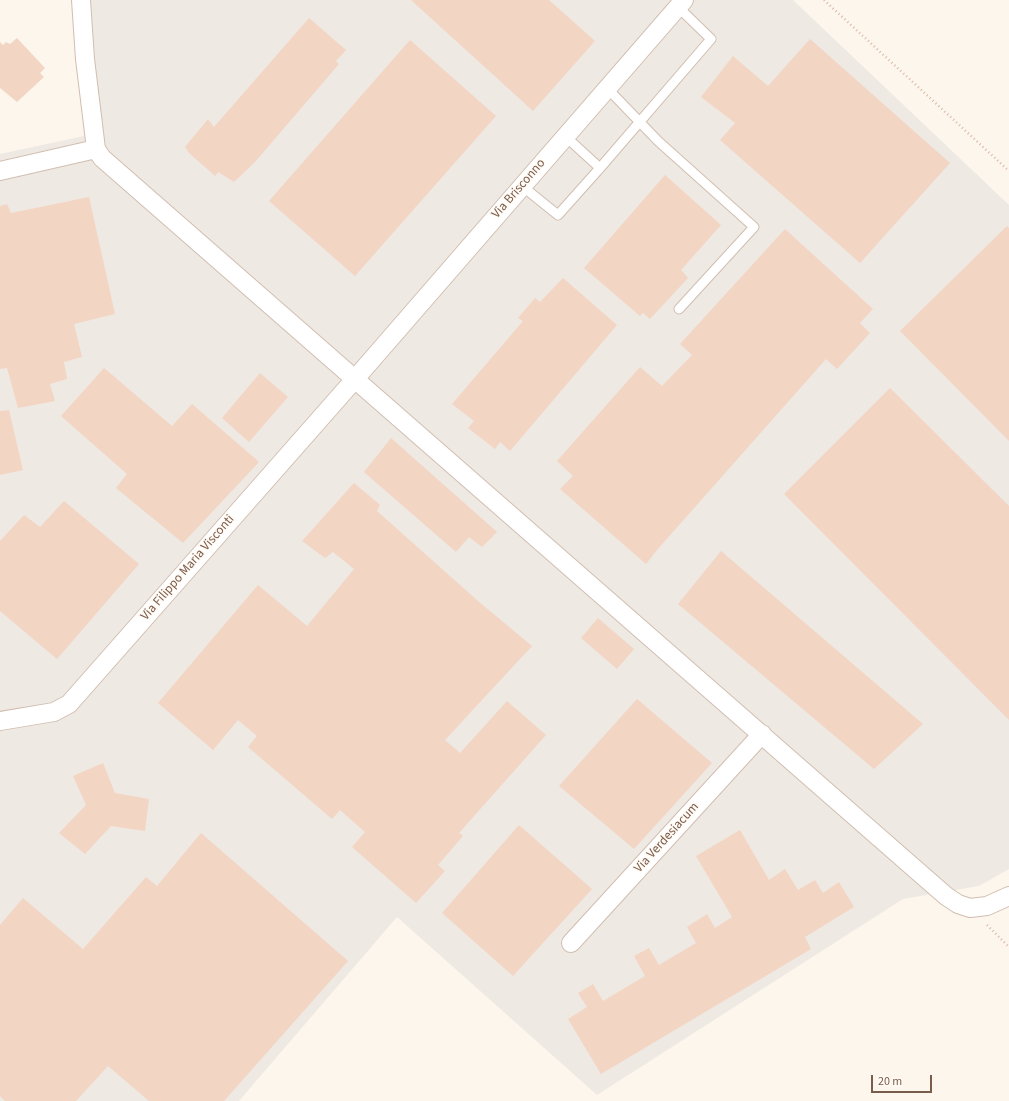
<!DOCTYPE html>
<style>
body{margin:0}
#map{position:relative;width:1009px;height:1101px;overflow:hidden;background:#fdf6ec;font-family:"Source Sans 3",sans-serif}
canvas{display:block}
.scale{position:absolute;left:871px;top:1075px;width:61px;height:18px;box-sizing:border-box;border:2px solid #7a5c4d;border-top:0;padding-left:5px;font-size:12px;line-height:14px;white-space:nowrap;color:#7a5c4d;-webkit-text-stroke:3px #fffaf3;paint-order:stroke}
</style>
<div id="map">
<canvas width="1009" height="1101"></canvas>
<div class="scale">20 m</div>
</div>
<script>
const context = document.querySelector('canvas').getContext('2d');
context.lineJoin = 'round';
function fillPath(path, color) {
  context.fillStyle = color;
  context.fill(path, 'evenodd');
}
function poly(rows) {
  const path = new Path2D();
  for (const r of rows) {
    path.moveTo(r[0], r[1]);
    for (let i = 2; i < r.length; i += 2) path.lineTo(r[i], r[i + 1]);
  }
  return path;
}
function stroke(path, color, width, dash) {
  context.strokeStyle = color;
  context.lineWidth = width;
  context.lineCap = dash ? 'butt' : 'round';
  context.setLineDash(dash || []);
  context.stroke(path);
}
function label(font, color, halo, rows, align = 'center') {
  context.font = font + ' "Source Sans 3",sans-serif';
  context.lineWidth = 3;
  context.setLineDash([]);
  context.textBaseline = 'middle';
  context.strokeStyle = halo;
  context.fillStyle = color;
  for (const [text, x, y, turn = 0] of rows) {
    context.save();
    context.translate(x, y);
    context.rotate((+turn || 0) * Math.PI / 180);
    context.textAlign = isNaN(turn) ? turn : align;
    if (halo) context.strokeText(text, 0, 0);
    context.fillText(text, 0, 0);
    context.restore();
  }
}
const industrial = poly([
 [76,0,793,0,1009,205,1009,869,979,886,903,899,597,1095,397,917,239,1101,0,1101,0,154,84,136]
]);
const building = poly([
 [411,0,549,0,595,41,533,111],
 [309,18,346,50,336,61,339,64,255,162,234,182,218,172,215,176,189,153,185,147,208,119,214,127],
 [17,38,45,68,40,73,44,77,17,102,0,88,0,42,3,45,6,42,10,44],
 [810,39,950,163,860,263,720,140,735,123,701,97,733,56,768,86],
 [410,40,496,116,355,276,269,201],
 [665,175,721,225,681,270,688,278,650,319,643,313,640,316,584,268],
 [89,197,115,314,74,324,82,357,64,362,67,379,50,384,55,401,18,408,7,368,0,369,0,206,7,204,11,213],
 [1007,226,1009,228,1009,441,900,331],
 [785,229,873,309,860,323,870,333,837,369,826,359,657,550,646,564,560,489,573,476,557,461,640,367,662,386,692,355,680,344],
 [563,278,617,325,510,451,500,442,495,449,468,428,474,421,452,404,523,321,518,318,535,298,540,302],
 [104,368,172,426,192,404,259,462,183,543,116,488,127,474,61,416],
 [260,373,288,397,249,442,222,418],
 [890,388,1009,506,1009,720,784,494],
 [9,410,23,470,0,475,0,411],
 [391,438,497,532,482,547,469,537,456,552,364,472],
 [354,483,380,505,377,511,478,601,532,646,445,740,460,753,507,701,546,735,459,833,463,836,438,865,445,871,416,903,352,847,365,832,340,810,332,819,248,747,257,736,238,720,213,750,158,703,258,585,307,626,354,569,333,552,325,558,302,541],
 [64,501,139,564,57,659,0,611,0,541,24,515,40,527],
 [721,551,923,724,874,769,678,604],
 [598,618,634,649,617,669,581,638],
 [637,699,712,763,634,849,559,786],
 [103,763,115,793,149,799,145,831,111,826,85,854,59,833,86,805,73,776],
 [519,825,592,889,513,976,442,913],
 [740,830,769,880,785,869,798,890,815,880,823,893,839,882,854,907,805,937,811,949,601,1074,568,1019,587,1007,578,993,593,984,603,1001,645,976,634,956,649,948,659,965,696,943,687,927,707,914,715,928,732,917,696,856],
 [201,833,348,961,224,1101,149,1101,108,1066,76,1101,5,1101,0,1096,0,925,23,898,83,949,146,877,157,886]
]);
const path = poly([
 [824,0,1009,171],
 [987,925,1009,947]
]);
const service = poly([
 [607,88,658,141,754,227,679,309],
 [565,136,600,168],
 [522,186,558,215,600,168,711,39,678,7]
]);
const minor = poly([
 [81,0,85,59,96,149,102,158,946,896,958,904,970,908,987,906,1009,896],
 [0,171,96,149],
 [0,721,54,712,69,704,355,379,684,0],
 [571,943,762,734]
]);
const streetNames = [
 ["Via Brisconno",519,189,-49],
 ["Via Filippo Maria Visconti",188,568,-49],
 ["Via Verdesiacum",667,838,-48]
];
fillPath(industrial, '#efe9e4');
fillPath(building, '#f3d5c3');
stroke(service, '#d1beb0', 11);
stroke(minor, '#d1beb0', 20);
stroke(path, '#d9b8a5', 2.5, [1, 3]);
stroke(service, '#fff', 9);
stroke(minor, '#fff', 18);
label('13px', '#7a5c4d', '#fffaf3', streetNames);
</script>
